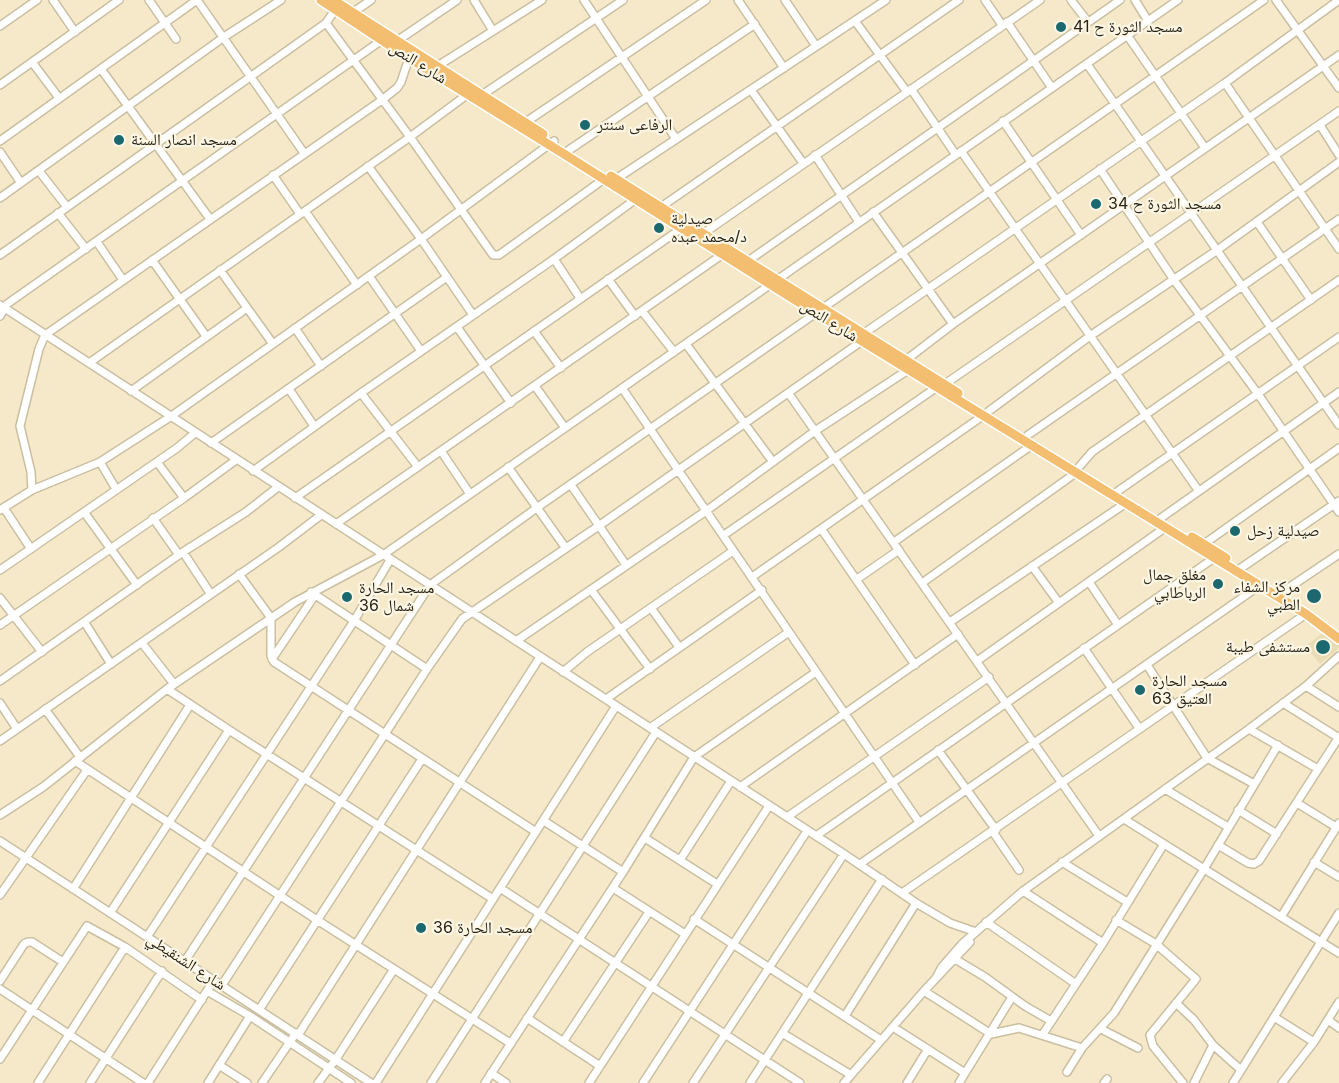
<!DOCTYPE html>
<meta charset="utf-8">
<style>
body{margin:0}
canvas{display:block;background:#f5e9ca}
</style>
<canvas width="1339" height="1083"></canvas>
<script>
const context = document.querySelector('canvas').getContext('2d');
context.lineJoin = 'round';
function fillPath(path, color) {
  context.fillStyle = color;
  context.fill(path, 'evenodd');
}
function poly(rows) {
  const path = new Path2D();
  for (const r of rows) {
    path.moveTo(r[0], r[1]);
    for (let i = 2; i < r.length; i += 2) path.lineTo(r[i], r[i + 1]);
  }
  return path;
}
function stroke(path, color, width, dash) {
  context.strokeStyle = color;
  context.lineWidth = width;
  context.lineCap = dash ? 'butt' : 'round';
  context.setLineDash(dash || []);
  context.stroke(path);
}
function label(font, color, halo, rows, align = 'center') {
  context.font = font + ' Inter,"Noto Naskh Arabic",sans-serif';
  context.lineWidth = 4.5;
  context.setLineDash([]);
  context.textBaseline = 'middle';
  context.strokeStyle = halo;
  context.fillStyle = color;
  for (const [text, x, y, turn = 0] of rows) {
    context.save();
    context.translate(x, y);
    context.rotate((+turn || 0) * Math.PI / 180);
    context.textAlign = isNaN(turn) ? turn : align;
    if (halo) context.strokeText(text, 0, 0);
    context.fillText(text, 0, 0);
    context.restore();
  }
}
const built = poly([
 [1323,633,1339,643,1339,648,1320,664,1305,646]
]);
const minor = poly([
 [53,0,75,32],
 [149,0,176,39],
 [197,0,304,153],
 [474,0,493,31],
 [584,0,676,139],
 [738,0,784,68],
 [785,0,816,46],
 [985,0,1002,25],
 [1071,0,1088,22],
 [1135,0,1148,21],
 [1276,0,1339,88],
 [352,13,371,0],
 [855,21,907,92],
 [1007,22,1052,88],
 [326,23,410,137,493,255,499,255,604,179],
 [0,26,37,0],
 [1127,35,1205,148],
 [397,41,457,0],
 [32,62,59,98],
 [1087,64,1339,425],
 [436,67,542,0],
 [101,69,210,219],
 [1225,83,1339,249],
 [0,85,119,0],
 [911,89,956,155],
 [751,90,803,163],
 [482,95,623,0],
 [1003,121,1081,235],
 [526,122,706,0],
 [1320,125,1339,155],
 [0,141,197,0],
 [569,150,755,24],
 [961,151,1198,490],
 [0,152,21,183],
 [815,155,859,222],
 [368,166,421,239,473,315],
 [1100,169,1174,280,1258,394,1339,512],
 [39,171,67,207],
 [273,175,300,214],
 [616,179,886,0],
 [0,198,224,37,281,0],
 [661,207,959,0],
 [305,211,357,285],
 [873,212,953,324],
 [58,213,86,249],
 [1257,222,1311,300],
 [704,233,1040,0],
 [97,242,123,280],
 [0,255,326,23,335,10],
 [554,259,580,298],
 [152,260,206,336],
 [748,261,1120,0],
 [220,270,273,344],
 [369,276,421,351],
 [608,279,635,316],
 [0,305,844,854,916,903,950,923,976,932],
 [823,308,1264,0],
 [642,311,674,352],
 [0,316,7,304,382,40],
 [457,327,511,403],
 [295,328,321,366],
 [534,331,561,368],
 [863,334,1225,83,1339,0],
 [686,344,773,462],
 [906,360,953,324,1339,55],
 [89,363,410,137,468,94],
 [945,384,1339,111],
 [535,386,565,428],
 [622,388,919,822],
 [289,389,314,426],
 [131,391,247,308],
 [361,393,418,467],
 [789,394,1099,836],
 [989,411,1090,336,1216,251,1339,162],
 [1028,435,1339,219],
 [211,443,447,277],
 [441,451,470,494],
 [100,462,116,489],
 [157,462,184,498],
 [508,467,565,547],
 [1079,467,1092,452,1339,280],
 [253,471,361,393,554,259,636,199],
 [571,485,626,565],
 [32,490,31,472,20,426,39,349,45,335,382,100,397,88,401,82,409,58],
 [1118,491,1339,337],
 [295,498,682,228],
 [4,508,31,549],
 [0,510,32,490,100,462,170,417,421,239,554,141],
 [84,512,137,585],
 [153,518,179,555],
 [1161,518,1339,392],
 [336,524,723,254],
 [822,530,915,665],
 [724,535,937,387],
 [894,542,1032,445],
 [1204,544,1339,448],
 [183,552,210,593],
 [1032,566,1059,603],
 [1241,568,1339,501],
 [0,570,177,448,195,433],
 [239,574,271,618,271,656,274,662,536,832],
 [752,577,984,415],
 [857,579,899,550],
 [1089,582,1118,625],
 [922,583,1077,472],
 [592,591,650,669],
 [311,592,427,669],
 [1281,593,1339,554],
 [0,598,42,652],
 [651,608,679,647],
 [950,622,1126,503],
 [85,623,111,664],
 [0,625,184,498,236,460],
 [516,641,706,511,815,431,908,370],
 [142,643,174,684],
 [1084,648,1139,728],
 [272,659,315,595],
 [977,661,1166,527],
 [1147,665,1207,758,1254,784],
 [563,672,587,652,733,551],
 [0,681,183,552,246,512,278,487],
 [1306,686,1339,707],
 [167,689,229,730,493,899],
 [606,699,762,590],
 [0,703,17,729],
 [1283,703,1339,738],
 [45,709,80,757],
 [650,728,789,632],
 [1249,729,1318,769],
 [0,741,279,547,321,515],
 [938,750,996,830],
 [75,761,317,920,510,1043],
 [740,787,958,634],
 [1165,789,1228,827],
 [1297,803,1336,827],
 [1238,810,1277,834],
 [0,815,43,787,167,689,295,602,383,555,1178,0],
 [787,817,989,677],
 [1124,819,1339,953],
 [544,821,623,872],
 [993,832,1019,870],
 [816,836,1214,558],
 [645,838,717,884],
 [0,841,371,1083],
 [1218,845,1248,863,1254,864,1259,861,1339,737],
 [680,860,731,781],
 [1062,862,1127,902],
 [1314,862,1339,877],
 [860,864,1259,586],
 [500,888,800,1083],
 [613,888,685,934],
 [73,889,190,705],
 [1023,891,1103,943],
 [902,893,1306,614],
 [0,895,87,770],
 [110,913,229,730],
 [1281,917,1339,823],
 [694,919,881,1040],
 [1116,920,1156,944,1196,979,1150,1035,1153,1046,1183,1083],
 [986,922,1076,984],
 [147,937,354,621,390,560],
 [955,959,985,977,1025,1006,1051,1021],
 [185,961,430,585,538,507,816,313],
 [936,978,942,967,962,944,1023,891,1249,729,1306,686,1339,656],
 [0,981,24,944,28,942,32,942,63,962],
 [222,985,427,669,462,619,600,525,862,341],
 [0,989,143,1083],
 [207,991,250,1016,351,1083],
 [924,991,991,1034,1019,1028,1082,1048],
 [1176,1003,1194,1020,1213,1045,1241,1070],
 [259,1010,422,759],
 [845,1016,916,903],
 [1274,1017,1314,1042],
 [527,1018,600,1066],
 [1328,1020,1339,1028],
 [893,1027,965,1073],
 [1101,1029,1138,1048],
 [782,1033,851,1075],
 [1043,1034,1103,943,1164,844],
 [298,1035,540,657],
 [563,1042,649,912],
 [0,1059,87,926,125,947,202,1000],
 [219,1065,247,1083],
 [1067,1072,1082,1048,1114,1013,1204,869,1278,745],
 [491,1073,506,1083],
 [38,1083,125,947],
 [90,1083,162,971],
 [148,1083,214,980],
 [208,1083,250,1016],
 [262,1083,296,1033],
 [318,1083,336,1059,394,969],
 [376,1083,616,706],
 [431,1083,656,732],
 [485,1083,623,872,694,757,816,672],
 [589,1083,769,806],
 [643,1083,807,831],
 [693,1083,844,854],
 [750,1083,882,879],
 [844,1083,924,991,970,942],
 [907,1083,928,1049],
 [959,1083,1012,997],
 [1104,1083,1107,1079],
 [1194,1083,1213,1045],
 [1233,1083,1339,913],
 [1282,1083,1314,1042,1339,1002]
]);
const major = poly([
 [321,0,409,58,564,154,792,298,1306,614,1339,639],
 [333,0,543,134],
 [611,176,958,393],
 [1192,537,1226,558]
]);
const markers = [
 [1061,27,6,"#1b686e"],
 [585,125,6,"#1b686e"],
 [119,140,6,"#1b686e"],
 [1096,204,6,"#1b686e"],
 [659,228,6,"#1b686e"],
 [1235,531,6,"#1b686e"],
 [1218,584,6,"#1b686e"],
 [1314,596,8,"#1b686e"],
 [347,597,6,"#1b686e"],
 [1323,647,8,"#1b686e"],
 [1140,690,6,"#1b686e"],
 [421,928,6,"#1b686e"]
];
const poiNames = [
 ["مسجد الثورة ح 41",1073,27],
 ["الرفاعى سنتر",597,125],
 ["مسجد انصار السنة",131,140],
 ["مسجد الثورة ح 34",1108,204],
 ["صيدلية",671,219],
 ["د/محمد عبده",671,237],
 ["صيدلية زحل",1247,531],
 ["مغلق جمال",1206,575,"right"],
 ["الرباطابي",1206,593,"right"],
 ["مركز الشفاء",1300,587,"right"],
 ["الطبي",1300,605,"right"],
 ["مسجد الحارة",359,588],
 ["36 شمال",359,606],
 ["مستشفى طيبة",1310,647,"right"],
 ["مسجد الحارة",1152,681],
 ["63 العتيق",1152,699],
 ["مسجد الحارة 36",433,928]
];
const streetNames = [
 ["شارع النص",418,63,32],
 ["شارع النص",829,321,32],
 ["شارع الشنقيطي",186,962,33]
];
fillPath(built, '#eadcb5');
stroke(minor, '#cabfa1', 10);
stroke(major, '#fff', 12);
stroke(minor, '#fff', 7);
stroke(major, '#f3be6f', 9);
for (const [x, y, r, color] of markers) {
  const dot = new Path2D();
  dot.arc(x, y, r, 0, 2 * Math.PI);
  context.fillStyle = color;
  context.fill(dot);
  stroke(dot, '#fdf6e4', 2);
}
label('16px', '#282418', '#fdf6e4', poiNames, 'left');
label('16px', '#282418', '#fdf6e4', streetNames);
</script>
